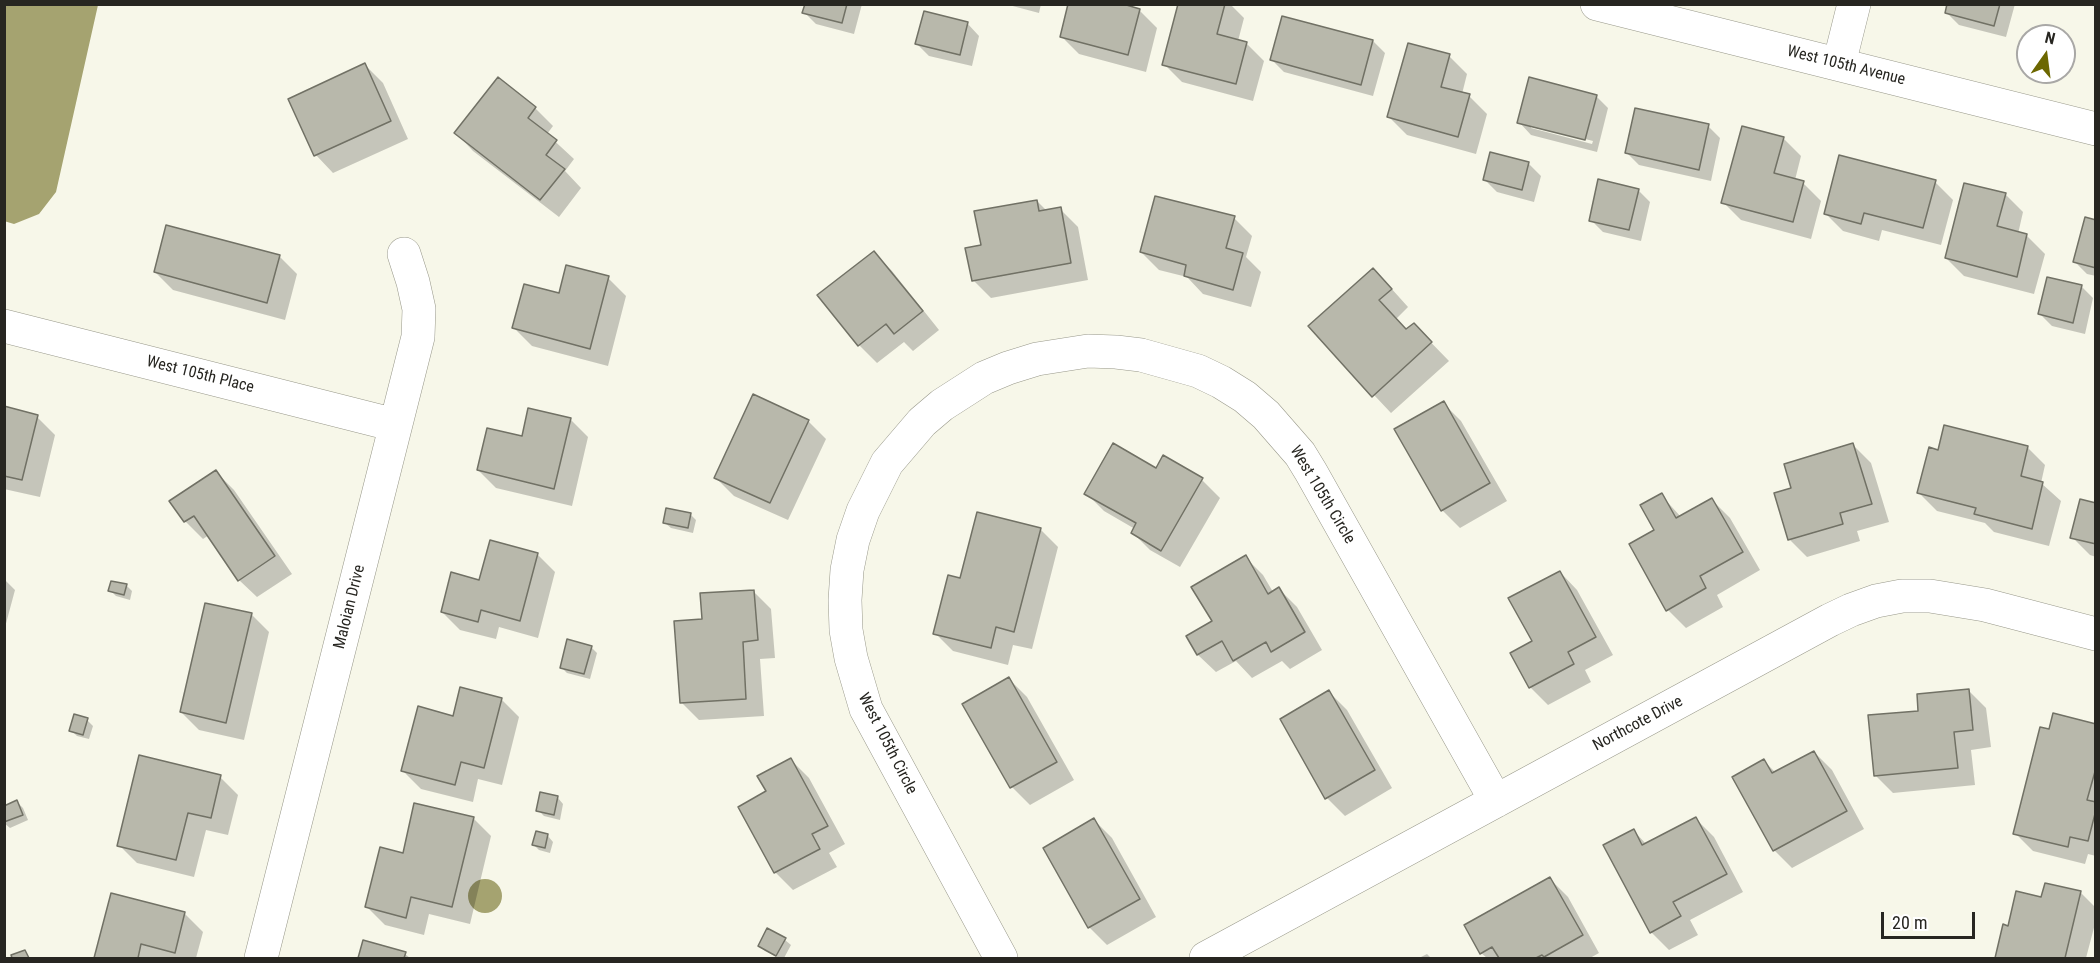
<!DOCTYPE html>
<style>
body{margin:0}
#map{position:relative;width:2100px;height:963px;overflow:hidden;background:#f7f7e9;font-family:"Roboto Condensed",sans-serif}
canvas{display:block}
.frame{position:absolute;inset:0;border:6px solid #272621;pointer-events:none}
.north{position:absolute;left:2016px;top:24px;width:60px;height:60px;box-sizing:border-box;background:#fff;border:2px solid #a9a8a6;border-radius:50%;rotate:14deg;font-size:16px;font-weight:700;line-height:24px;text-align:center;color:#272621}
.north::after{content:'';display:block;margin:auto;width:21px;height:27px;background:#6c6700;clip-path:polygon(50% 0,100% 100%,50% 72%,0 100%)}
.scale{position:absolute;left:1881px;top:912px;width:94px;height:27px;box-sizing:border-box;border:3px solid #272621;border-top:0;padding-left:8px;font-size:18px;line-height:21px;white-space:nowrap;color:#272621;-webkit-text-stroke:4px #fff;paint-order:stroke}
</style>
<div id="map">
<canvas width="2100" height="963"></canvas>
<div class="frame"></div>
<div class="north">N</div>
<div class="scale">20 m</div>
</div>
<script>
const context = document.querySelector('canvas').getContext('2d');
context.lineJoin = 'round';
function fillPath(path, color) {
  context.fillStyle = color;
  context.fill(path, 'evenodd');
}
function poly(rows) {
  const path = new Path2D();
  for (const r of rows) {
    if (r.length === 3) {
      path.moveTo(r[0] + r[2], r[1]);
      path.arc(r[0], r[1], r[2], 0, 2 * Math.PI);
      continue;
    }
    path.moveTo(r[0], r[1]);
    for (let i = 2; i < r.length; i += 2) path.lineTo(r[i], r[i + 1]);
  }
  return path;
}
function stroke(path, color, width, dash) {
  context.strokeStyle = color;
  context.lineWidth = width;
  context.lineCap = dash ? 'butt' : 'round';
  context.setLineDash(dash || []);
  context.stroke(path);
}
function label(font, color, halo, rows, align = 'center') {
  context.font = font + ' "Roboto Condensed",sans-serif';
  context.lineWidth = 4.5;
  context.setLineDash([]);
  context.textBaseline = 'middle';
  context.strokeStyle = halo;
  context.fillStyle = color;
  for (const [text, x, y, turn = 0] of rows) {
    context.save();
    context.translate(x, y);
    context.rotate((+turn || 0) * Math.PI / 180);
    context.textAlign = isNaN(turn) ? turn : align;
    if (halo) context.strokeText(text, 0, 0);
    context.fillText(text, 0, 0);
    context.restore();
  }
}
const water = poly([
 [5,4,98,5,56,192,39,214,14,224,4,221],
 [485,896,17]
]);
const shadow = poly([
 [806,4,862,4,854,34,816,24,804,12],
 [1005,4,1041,4,1039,13],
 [1066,4,1122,4,1139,10,1157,28,1146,72,1079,54,1061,36,1069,8],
 [1179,4,1230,4,1244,18,1238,41,1246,43,1264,61,1253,101,1182,82,1164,64],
 [1949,4,2015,4,2006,37,1959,25,1947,13],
 [967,23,979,36,972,66,929,56,917,44],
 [1373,41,1385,53,1373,96,1284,72,1272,60],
 [1449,56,1467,74,1462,94,1469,96,1487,114,1476,154,1407,135,1389,117],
 [365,65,383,83,408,139,333,173,316,155],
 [498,79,535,108,553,126,547,134,574,159,565,171,581,188,559,217,473,151,456,133],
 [1596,96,1608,108,1597,152,1531,135,1519,122],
 [1531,125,1593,141,1592,144,1531,128],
 [1708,126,1720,138,1711,181,1639,165,1627,153],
 [1783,138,1801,156,1795,180,1803,183,1821,201,1811,239,1741,220,1723,202],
 [1528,163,1541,176,1534,202,1497,192,1485,180],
 [1935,182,1953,200,1941,245,1882,230,1879,241,1843,231,1825,213],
 [1638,190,1650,202,1641,241,1603,232,1591,220],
 [2005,194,2023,212,2018,234,2027,236,2045,254,2034,294,1964,276,1946,258],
 [1037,201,1047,211,1060,209,1078,227,1088,280,991,298,973,280,983,246],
 [1234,218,1252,236,1246,257,1261,272,1251,307,1203,294,1187,277,1159,270,1141,252],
 [2096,222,2096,276,2087,274,2075,262],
 [874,253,892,271,939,330,913,351,904,342,877,363,859,345,819,296],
 [279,256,297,274,285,320,173,290,155,272],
 [608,278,626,296,608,366,532,346,514,328,560,295],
 [2081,286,2093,298,2085,334,2052,326,2040,314],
 [1390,287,1408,307,1396,319,1407,331,1414,325,1449,361,1391,413,1310,327],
 [1443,403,1461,421,1507,501,1460,528,1442,510],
 [4,408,37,417,55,435,40,497,4,489],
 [570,419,588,437,572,506,496,488,478,470,523,438],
 [808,421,826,439,788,520,734,496,716,478],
 [1853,445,1871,463,1889,522,1857,531,1860,541,1807,557,1789,539,1793,489],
 [2027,447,2045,465,2041,483,2061,501,2049,546,1994,532,1985,523,1937,511,1919,493,1939,451],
 [1163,458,1202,480,1220,498,1180,567,1150,550,1132,532,1135,529,1104,511,1086,493,1157,470],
 [216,472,234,490,292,574,257,597,239,580,209,535,203,539,185,521],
 [1661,495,1681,517,1712,500,1730,518,1760,570,1717,595,1723,607,1686,628,1668,610,1656,530],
 [2096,504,2096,557,2090,555,2072,537],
 [690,514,696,520,693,533,671,528,665,523],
 [1040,529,1058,547,1032,649,1013,645,1008,665,953,651,935,633,962,580],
 [537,554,555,572,538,638,499,627,496,639,460,630,442,612,480,582],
 [1245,557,1263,575,1273,592,1279,589,1297,607,1322,650,1290,669,1282,661,1252,678,1236,661,1216,672,1198,655,1188,637,1214,622],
 [1560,572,1577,590,1613,655,1585,670,1591,682,1548,705,1530,687,1534,642],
 [4,579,15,590,4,631],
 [126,585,132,591,130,600,116,596,110,590],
 [753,591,771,609,775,658,760,659,764,716,699,720,681,702,703,620],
 [251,614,269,632,244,740,199,730,181,712],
 [591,647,597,653,590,679,567,673,561,667],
 [1009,679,1027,697,1074,780,1030,805,1012,787,964,704],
 [1968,690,1986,708,1991,747,1971,750,1975,785,1893,793,1875,775,1920,712],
 [1329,692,1347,710,1392,788,1345,816,1327,798],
 [501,699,519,717,502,785,478,779,473,802,421,789,403,771,454,717],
 [87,720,93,726,89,739,77,736,71,730],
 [2096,725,2096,856,2088,854,2085,864,2033,851,2015,833,2050,731],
 [1814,752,1832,770,1864,829,1792,868,1774,850,1764,761,1776,773],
 [791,760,809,778,845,844,829,853,837,867,793,890,776,873,740,807,768,792],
 [220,777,238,795,228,835,206,830,194,877,137,863,119,845],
 [558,798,563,804,560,820,544,816,538,810],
 [17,802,23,808,28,820,10,828,4,823,4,807],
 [473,818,491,836,470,924,429,914,424,935,385,925,367,907,404,854],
 [1696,819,1714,837,1743,892,1690,920,1698,935,1669,950,1651,932,1633,830,1647,845],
 [1094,820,1112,838,1156,917,1107,945,1089,927],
 [537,832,548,836,553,842,550,853,539,850,533,844],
 [1550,879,1568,897,1599,953,1590,958,1487,958,1481,953],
 [2080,892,2096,908,2096,920,2086,958,1996,958,2004,926,2009,928,2042,899],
 [112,895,185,914,203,932,196,958,95,958],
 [785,940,791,945,784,958,779,958,765,951,760,946],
 [364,942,405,954,410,958,359,958],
 [1427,954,1431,958,1419,958]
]);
const building = poly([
 [805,4,847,4,842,23,802,13,805,4],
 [1068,4,1123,4,1140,9,1128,55,1060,37,1068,4],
 [1178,4,1225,4,1217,34,1247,42,1236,84,1162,65,1178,4],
 [1947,4,2000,4,1994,26,1945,13,1947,4],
 [924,11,968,22,960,55,915,44,924,11],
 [1282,16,1373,40,1361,85,1270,60,1282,16],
 [1408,43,1450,54,1441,87,1470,94,1458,137,1387,117,1408,43],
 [365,63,391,121,314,156,288,99,365,63],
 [498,77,536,107,528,118,557,140,546,155,565,169,540,200,454,133,498,77],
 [1529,77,1597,95,1585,140,1517,123,1529,77],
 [1635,108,1709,124,1699,170,1625,153,1635,108],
 [1742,126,1784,137,1774,173,1804,181,1793,222,1721,203,1742,126],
 [1490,152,1529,162,1522,190,1483,180,1490,152],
 [1839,155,1936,180,1923,228,1864,213,1861,224,1824,214,1839,155],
 [1598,179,1639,189,1629,230,1589,221,1598,179],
 [1964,183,2006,193,1997,226,2027,234,2017,277,1945,258,1964,183],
 [1155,196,1235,216,1226,248,1243,253,1233,290,1184,276,1186,265,1140,252,1155,196],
 [1037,200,1039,211,1061,207,1071,263,972,281,965,248,981,245,974,211,1037,200],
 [2085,217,2096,220,2096,268,2073,262,2085,217],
 [166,225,280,255,267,303,154,272,166,225],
 [874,251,923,311,894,334,886,324,858,346,817,295,874,251],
 [566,265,609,276,590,349,512,328,524,284,559,293,566,265],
 [1373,268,1392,289,1379,300,1406,329,1414,323,1432,342,1372,397,1308,326,1373,268],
 [2047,277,2082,285,2073,323,2038,314,2047,277],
 [753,394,809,420,770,503,714,478,753,394],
 [1444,401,1490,483,1441,511,1394,429,1444,401],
 [4,406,38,415,22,480,4,476,4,406],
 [528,408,571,418,554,489,477,470,487,428,522,436,528,408],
 [1944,425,2028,446,2021,476,2043,482,2032,529,1974,514,1976,508,1917,493,1929,447,1938,450,1944,425],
 [1113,443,1156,468,1163,455,1203,478,1161,551,1131,533,1136,523,1084,494,1113,443],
 [1853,443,1872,504,1840,513,1843,524,1788,540,1774,493,1791,488,1784,464,1853,443],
 [216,470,275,556,238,581,194,516,184,522,169,501,216,470],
 [1662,493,1676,518,1712,498,1743,552,1700,576,1706,588,1666,611,1629,544,1654,530,1640,505,1662,493],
 [2080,499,2096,503,2096,544,2070,538,2080,499],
 [666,508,691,513,688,528,663,523,666,508],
 [977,512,1041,528,1014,632,996,627,991,648,933,634,948,575,960,578,977,512],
 [490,540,538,553,520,621,481,610,478,622,441,612,451,572,479,580,490,540],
 [1246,555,1268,594,1279,587,1305,632,1271,652,1266,642,1233,661,1222,641,1197,655,1186,636,1212,621,1191,587,1246,555],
 [1560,571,1596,637,1568,652,1574,664,1529,688,1510,653,1532,641,1508,598,1560,571],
 [111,581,127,584,124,595,108,591,111,581],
 [754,590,758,640,743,642,746,699,680,703,674,621,702,619,700,593,754,590],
 [205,603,252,613,226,723,180,712,205,603],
 [567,639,592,646,584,674,560,668,567,639],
 [1009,677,1057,762,1010,788,962,704,1009,677],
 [460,687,502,698,484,768,461,762,455,785,401,771,418,706,453,716,460,687],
 [1969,689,1973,730,1954,732,1958,768,1874,776,1868,715,1918,711,1917,694,1969,689],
 [1329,690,1375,770,1325,799,1280,719,1329,690],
 [2053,713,2096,724,2096,768,2087,800,2096,802,2096,810,2088,841,2070,837,2068,847,2013,834,2040,727,2049,729,2053,713],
 [74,714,88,718,83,735,69,731,74,714],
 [1814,751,1847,811,1773,851,1732,777,1764,759,1772,773,1814,751],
 [139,755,221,775,211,818,188,813,176,860,117,846,139,755],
 [791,758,828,826,812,834,820,849,774,873,738,807,766,791,757,776,791,758],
 [540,792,558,796,554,815,536,811,540,792],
 [17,800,23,815,4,822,4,806,17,800],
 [414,803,474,817,452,907,411,897,406,918,365,907,380,847,403,853,414,803],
 [1696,817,1727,874,1673,902,1681,916,1650,933,1603,845,1634,829,1642,845,1696,817],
 [1094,818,1140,899,1088,928,1043,848,1094,818],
 [536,831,548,834,545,848,532,845,536,831],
 [1550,877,1583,935,1544,957,1542,955,1536,958,1499,958,1492,947,1480,954,1464,925,1550,877],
 [2045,883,2081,891,2065,958,1995,958,2003,924,2008,926,2016,891,2041,897,2045,883],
 [111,893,185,912,175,953,141,944,138,958,94,958,111,893],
 [767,928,786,938,776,956,758,946,767,928],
 [363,940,406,952,404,958,358,958,363,940],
 [25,950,29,958,12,958,11,955,25,950]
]);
const street = poly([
 [1597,4,2096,129],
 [1839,64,1854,4],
 [4,326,395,425],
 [261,958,418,337,419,309,413,282,404,254],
 [1001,958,866,709,851,658,846,630,845,600,847,570,853,540,863,511,887,463,922,422,942,405,984,378,1008,368,1037,359,1088,351,1116,352,1141,355,1198,371,1221,382,1245,397,1266,415,1300,454,1311,472,1496,801],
 [1206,958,1830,620,1851,610,1876,601,1902,596,1930,596,1985,605,2096,634]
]);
const streetNames = [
 ["West 105th Avenue",1846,66,14],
 ["West 105th Place",200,375,14],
 ["West 105th Circle",1322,495,59],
 ["Maloian Drive",350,607,-76],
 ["Northcote Drive",1638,724,-28],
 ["West 105th Circle",887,744,63]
];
fillPath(water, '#a5a370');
fillPath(shadow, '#0003');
fillPath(building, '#b8b8ab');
stroke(building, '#717165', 1.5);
stroke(street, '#98988a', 34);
stroke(street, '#fff', 33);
label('16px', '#272621', '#fff', streetNames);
</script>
